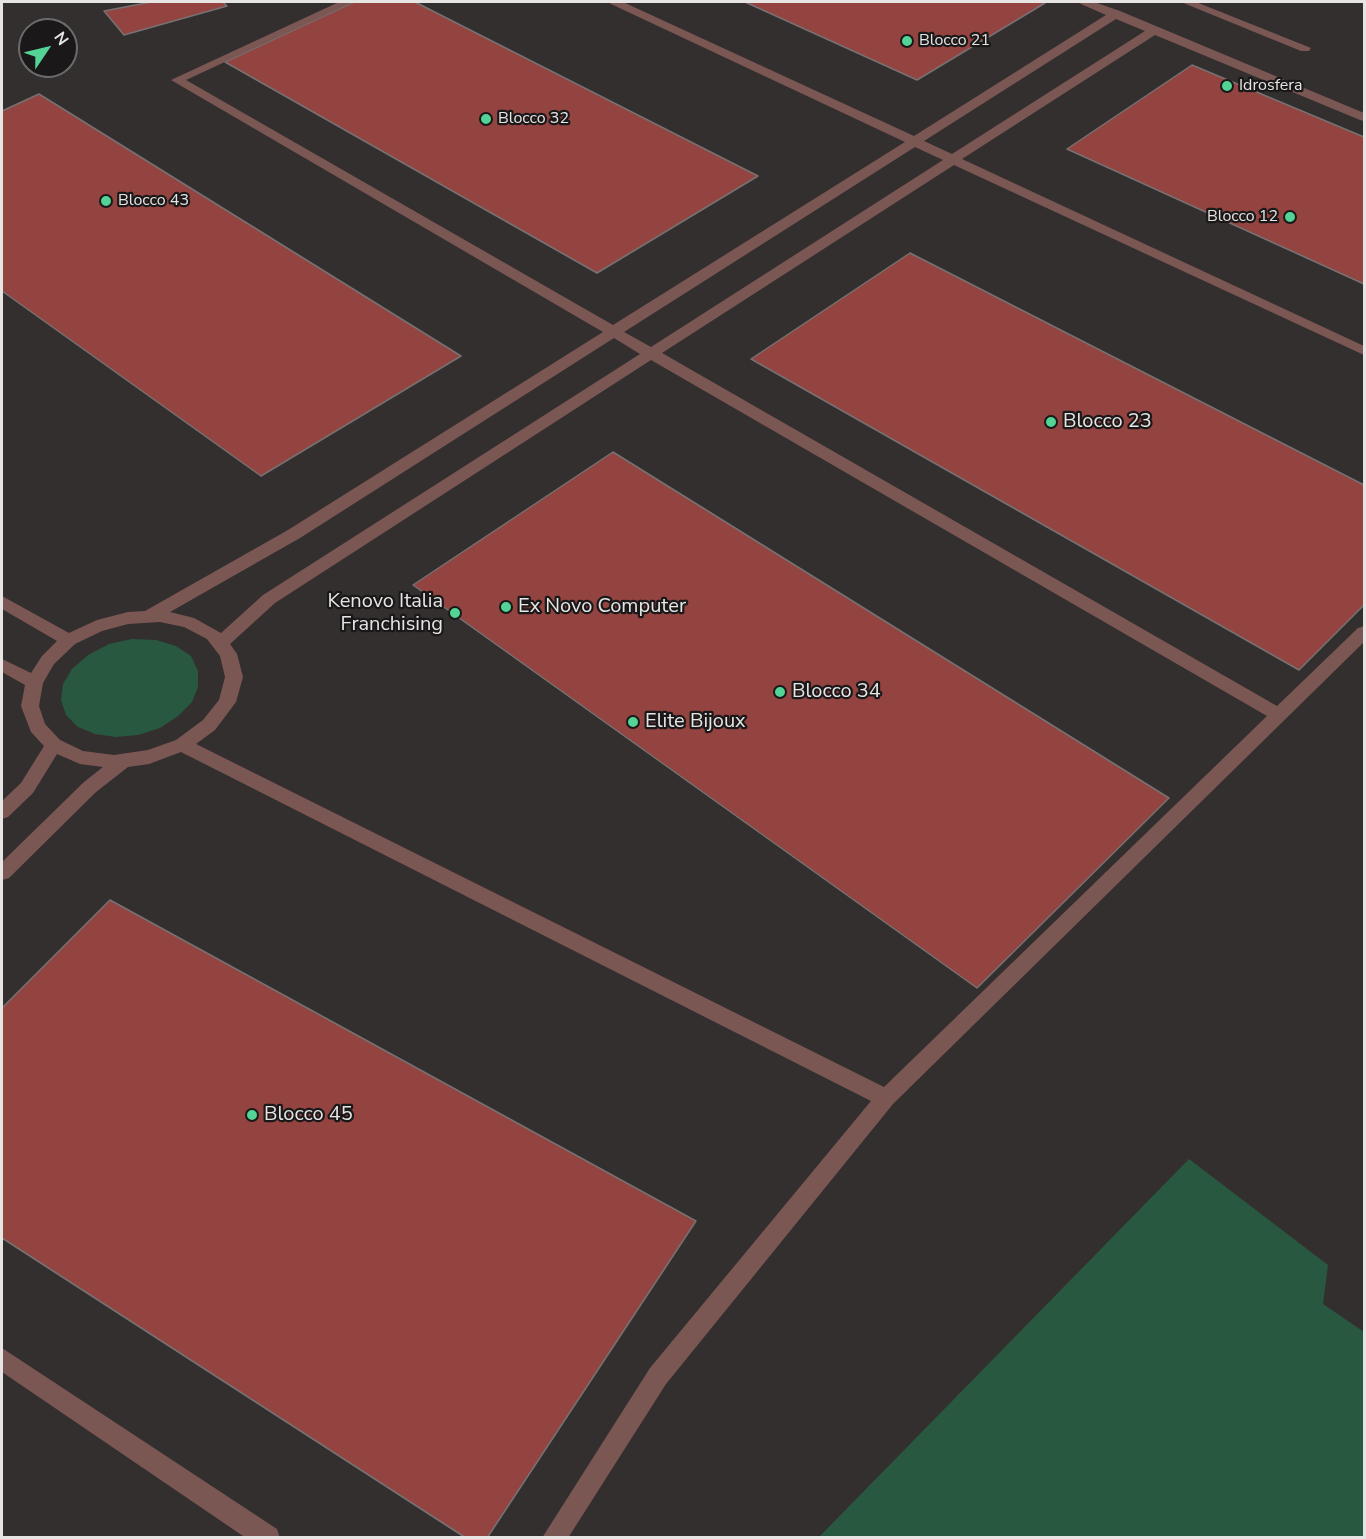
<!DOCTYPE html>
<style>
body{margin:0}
#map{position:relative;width:1366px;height:1539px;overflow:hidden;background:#342f2f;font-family:"Nunito Sans",sans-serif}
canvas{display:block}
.frame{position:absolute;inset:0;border:3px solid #e7e4e4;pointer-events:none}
.north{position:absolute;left:18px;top:18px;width:60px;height:60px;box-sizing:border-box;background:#1a1818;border:2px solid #6c6a6a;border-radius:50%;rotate:55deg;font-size:16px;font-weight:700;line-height:24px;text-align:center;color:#e7e4e4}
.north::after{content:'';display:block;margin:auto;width:21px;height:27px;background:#53d396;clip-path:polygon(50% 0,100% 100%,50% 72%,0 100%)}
</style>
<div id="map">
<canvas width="1366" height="1539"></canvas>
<div class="frame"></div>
<div class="north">N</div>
</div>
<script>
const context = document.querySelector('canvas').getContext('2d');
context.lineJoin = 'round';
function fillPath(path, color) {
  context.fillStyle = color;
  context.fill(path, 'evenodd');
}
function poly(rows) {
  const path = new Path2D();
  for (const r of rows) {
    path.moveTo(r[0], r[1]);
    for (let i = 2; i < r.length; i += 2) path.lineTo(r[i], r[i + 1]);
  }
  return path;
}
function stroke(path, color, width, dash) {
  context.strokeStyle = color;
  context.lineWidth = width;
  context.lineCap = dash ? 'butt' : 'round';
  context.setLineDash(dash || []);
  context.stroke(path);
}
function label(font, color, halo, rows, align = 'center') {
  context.font = font + ' "Nunito Sans",sans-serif';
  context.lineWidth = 4.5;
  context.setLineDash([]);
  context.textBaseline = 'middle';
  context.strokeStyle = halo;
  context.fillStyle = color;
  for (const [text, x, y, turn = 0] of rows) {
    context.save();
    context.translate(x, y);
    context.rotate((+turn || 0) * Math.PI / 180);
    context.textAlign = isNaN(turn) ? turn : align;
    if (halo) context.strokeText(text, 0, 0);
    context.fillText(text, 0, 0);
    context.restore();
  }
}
const green = poly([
 [132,639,156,640,176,646,191,656,198,671,198,687,192,702,178,716,160,728,138,735,116,737,95,734,78,727,66,715,61,700,63,684,72,669,88,655,109,644],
 [1189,1159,1328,1265,1323,1304,1364,1332,1364,1537,819,1537]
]);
const building = poly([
 [151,2,223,2,227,6,124,35,104,11,151,2],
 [354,2,415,2,758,176,597,273,225,62,354,2],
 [745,2,1041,2,1045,3,917,80,745,2],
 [1192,65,1364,137,1364,284,1067,149,1192,65],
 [39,94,461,356,261,476,2,291,2,111,39,94],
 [910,253,1364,485,1364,605,1299,670,751,359,910,253],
 [613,452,1169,798,977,988,413,585,613,452],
 [110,900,696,1221,487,1538,466,1538,2,1238,2,1008,110,900]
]);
const minor = poly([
 [339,2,354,2,186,80,613,325,905,142,611,4,609,2,623,2,914,136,1106,15,1081,4,1079,2,1094,2,1120,11,1364,113,1364,121,1360,120,1155,35,962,159,1364,346,1364,355,954,165,662,353,1277,706,1358,628,1364,626,1364,642,893,1104,666,1384,568,1538,542,1538,650,1368,871,1101,181,752,149,764,128,767,96,792,9,878,2,880,2,862,84,782,103,767,80,764,57,754,33,793,8,817,2,819,2,801,21,783,44,746,31,732,21,706,25,685,2,672,2,659,31,673,42,656,57,641,2,609,2,596,69,633,97,620,128,612,145,611,288,530,603,332,171,80,339,2],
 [1116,19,1145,31,952,154,924,141,1116,19],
 [915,147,943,160,651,347,624,332,915,147],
 [614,338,640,354,263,595,221,633,194,618,170,612,300,538,614,338],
 [651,360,1267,716,884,1087,196,744,215,730,236,702,243,677,237,654,230,644,275,603,651,360],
 [160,622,184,627,207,639,220,656,225,677,219,700,203,720,176,740,148,750,114,755,83,751,60,740,45,724,39,706,43,683,54,664,75,644,102,631,128,624,160,622],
 [1181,2,1196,2,1311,48,1309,51,1301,51,1181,2],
 [2,1348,277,1529,280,1538,246,1538,2,1372,2,1348]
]);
const markers = [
 [907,41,6,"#53d396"],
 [1227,86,6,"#53d396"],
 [486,119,6,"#53d396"],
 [106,201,6,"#53d396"],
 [1290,217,6,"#53d396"],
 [1051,422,6,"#53d396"],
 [506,607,6,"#53d396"],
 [455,613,6,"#53d396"],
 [780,692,6,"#53d396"],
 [633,722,6,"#53d396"],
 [252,1115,6,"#53d396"]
];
const farPoinames = [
 ["Blocco 21",919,41],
 ["Idrosfera",1239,86],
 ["Blocco 32",498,119],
 ["Blocco 43",118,201],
 ["Blocco 12",1278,217,"right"]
];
const poiNames = [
 ["Blocco 23",1063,422],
 ["Kenovo Italia",443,602,"right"],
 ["Franchising",443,625,"right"],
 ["Ex Novo Computer",518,607],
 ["Blocco 34",792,692],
 ["Elite Bijoux",645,722],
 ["Blocco 45",264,1115]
];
fillPath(green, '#28583f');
fillPath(building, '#934340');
stroke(building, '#777272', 1.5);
fillPath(minor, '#7b5754');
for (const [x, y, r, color] of markers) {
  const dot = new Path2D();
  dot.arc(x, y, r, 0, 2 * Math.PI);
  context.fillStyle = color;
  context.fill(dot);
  stroke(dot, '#1a1818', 2);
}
label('16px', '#e7e4e4', '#1a1818', farPoinames, 'left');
label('20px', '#e7e4e4', '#1a1818', poiNames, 'left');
</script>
